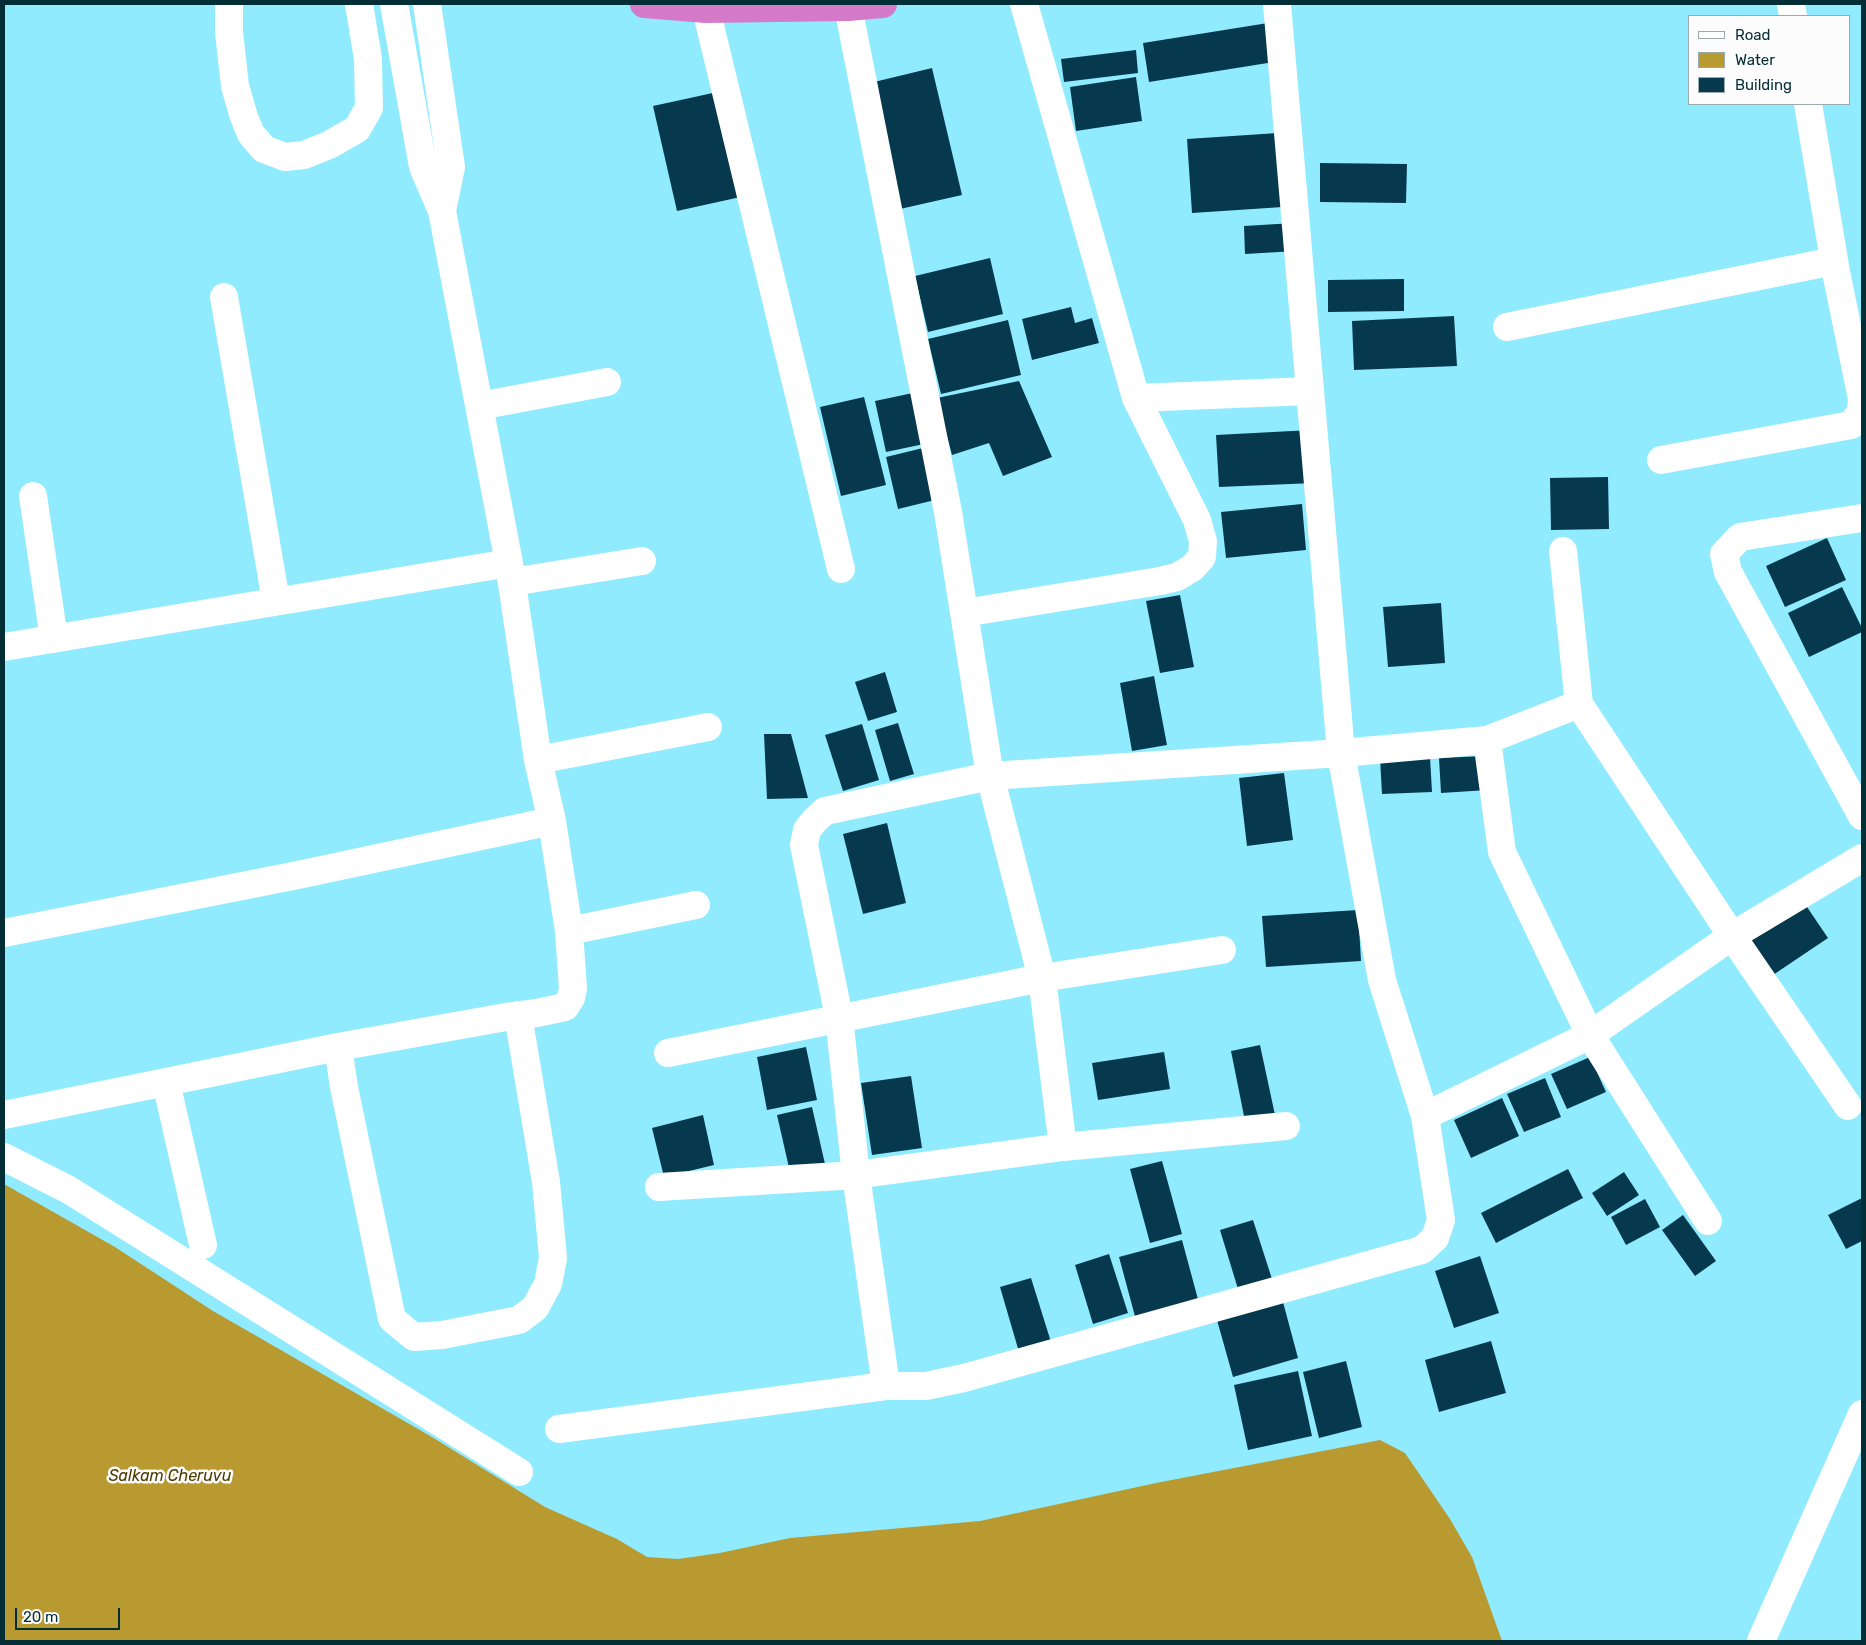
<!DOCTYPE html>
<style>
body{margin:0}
#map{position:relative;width:1866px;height:1645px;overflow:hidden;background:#90ebfe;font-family:Rubik,sans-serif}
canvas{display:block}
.frame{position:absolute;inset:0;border:5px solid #042e35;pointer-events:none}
.legend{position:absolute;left:1688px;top:15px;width:162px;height:90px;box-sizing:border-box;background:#fcfcfc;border:1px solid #99aaac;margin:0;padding:6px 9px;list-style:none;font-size:15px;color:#042e35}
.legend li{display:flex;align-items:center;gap:10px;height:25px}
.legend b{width:25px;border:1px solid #99aaac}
.scale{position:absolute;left:15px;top:1608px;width:105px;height:22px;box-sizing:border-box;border:2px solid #042e35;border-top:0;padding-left:6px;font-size:15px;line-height:18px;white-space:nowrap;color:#042e35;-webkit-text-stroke:4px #fcfcfc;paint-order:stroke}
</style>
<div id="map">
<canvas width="1866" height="1645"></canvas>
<div class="frame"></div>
<ul class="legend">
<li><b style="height:6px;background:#fff"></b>Road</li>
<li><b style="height:14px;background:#b89a30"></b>Water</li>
<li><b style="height:14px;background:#06394e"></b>Building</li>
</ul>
<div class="scale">20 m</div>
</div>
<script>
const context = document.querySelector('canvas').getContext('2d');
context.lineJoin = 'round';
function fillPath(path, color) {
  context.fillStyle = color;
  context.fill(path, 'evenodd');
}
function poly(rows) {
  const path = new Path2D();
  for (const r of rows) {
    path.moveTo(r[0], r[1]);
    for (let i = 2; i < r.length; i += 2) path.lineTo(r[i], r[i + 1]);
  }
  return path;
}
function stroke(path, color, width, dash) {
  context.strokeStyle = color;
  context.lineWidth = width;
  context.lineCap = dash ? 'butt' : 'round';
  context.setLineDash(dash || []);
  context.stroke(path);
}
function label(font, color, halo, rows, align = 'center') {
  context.font = font + ' Rubik,sans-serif';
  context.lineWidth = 5;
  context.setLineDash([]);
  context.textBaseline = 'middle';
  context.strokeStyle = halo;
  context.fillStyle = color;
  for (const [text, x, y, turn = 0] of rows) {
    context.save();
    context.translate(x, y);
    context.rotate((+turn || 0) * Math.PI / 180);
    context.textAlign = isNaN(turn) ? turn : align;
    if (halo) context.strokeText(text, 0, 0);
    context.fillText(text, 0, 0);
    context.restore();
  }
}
const water = poly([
 [4,1184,115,1247,213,1311,432,1437,545,1507,617,1539,647,1557,678,1559,720,1553,790,1538,980,1521,1156,1483,1380,1440,1405,1453,1450,1519,1472,1557,1502,1641,4,1641]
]);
const building = poly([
 [1268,23,1274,62,1149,82,1143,43],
 [1136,50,1138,73,1064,82,1061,59],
 [932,68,962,195,900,209,870,83],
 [1136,77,1142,121,1076,131,1070,87],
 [722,91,745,196,677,211,653,106],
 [1278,133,1283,207,1192,213,1187,139],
 [1320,163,1407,164,1406,203,1320,202],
 [1294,223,1296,251,1245,254,1244,226],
 [990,258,1003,314,928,332,915,276],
 [1404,279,1404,311,1328,312,1328,280],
 [1071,307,1075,323,1092,318,1099,343,1032,360,1022,319],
 [1454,316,1457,366,1354,370,1352,321],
 [1008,320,1021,375,941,394,928,339],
 [1019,381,1052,457,1003,476,989,443,952,455,937,398],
 [913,393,924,444,886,452,875,401],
 [864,397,886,485,841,496,820,407],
 [1311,430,1314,483,1219,487,1216,435],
 [923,448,935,500,898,509,886,457],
 [1608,477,1609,529,1551,530,1550,478],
 [1302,504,1306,550,1226,558,1221,512],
 [1827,538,1846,580,1785,607,1766,566],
 [1842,587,1862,628,1862,632,1809,657,1788,613],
 [1180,595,1194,667,1160,673,1146,601],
 [1441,603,1445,663,1388,667,1383,607],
 [885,672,897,712,868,721,855,682],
 [1154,676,1167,745,1132,751,1120,683],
 [898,723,914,774,890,781,875,730],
 [862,724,879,780,843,791,825,735],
 [764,734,791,734,808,798,767,799],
 [1486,756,1488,790,1441,793,1439,758],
 [1430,757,1432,792,1382,794,1380,758],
 [1284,773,1293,840,1247,846,1239,778],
 [887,823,906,903,863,914,843,834],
 [1805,904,1828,938,1773,975,1750,940],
 [1358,910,1361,961,1266,967,1262,916],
 [1260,1045,1275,1115,1245,1121,1231,1051],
 [806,1047,817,1100,767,1110,757,1057],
 [1164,1052,1170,1089,1098,1100,1092,1063],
 [1590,1057,1606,1092,1567,1109,1551,1074],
 [911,1076,922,1148,872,1155,861,1083],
 [1545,1078,1561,1117,1524,1132,1507,1094],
 [1502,1098,1519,1136,1471,1158,1454,1120],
 [812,1107,825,1164,790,1172,777,1115],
 [703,1115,714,1165,664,1177,652,1128],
 [1162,1161,1182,1234,1150,1243,1130,1169],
 [1568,1169,1583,1198,1496,1243,1481,1213],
 [1624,1172,1639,1195,1607,1216,1592,1193],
 [1862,1198,1862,1241,1846,1249,1828,1215],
 [1645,1199,1660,1227,1626,1245,1611,1217],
 [1683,1215,1716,1261,1695,1276,1662,1230],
 [1253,1220,1272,1279,1238,1289,1220,1230],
 [1182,1240,1199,1303,1136,1320,1119,1257],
 [1109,1254,1128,1313,1093,1324,1075,1265],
 [1480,1256,1499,1313,1454,1328,1435,1271],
 [1031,1278,1051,1342,1019,1352,1000,1287],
 [1283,1302,1298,1358,1233,1377,1217,1320],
 [1491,1341,1506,1393,1439,1412,1425,1360],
 [1346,1361,1362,1427,1319,1438,1303,1372],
 [1298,1371,1312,1436,1248,1450,1234,1385]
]);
const minor = poly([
 [229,4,229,32,235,86,244,117,251,134,264,149,285,157,304,155,329,145,357,129,369,108,368,59,359,4],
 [394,4,423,167,442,211,509,563,538,760,552,821,569,931,573,989,571,998,565,1007,537,1013,506,1017,338,1047,344,1087,392,1319,414,1337,442,1335,519,1320,535,1308,548,1284,553,1258,546,1182,518,1015],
 [427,4,451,167,442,211],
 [1791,4,1793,16],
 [706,9,841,569],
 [224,297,276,601],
 [1507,327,1834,261],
 [1136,398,1309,391],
 [479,406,607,382],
 [1661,460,1851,425,1861,412,1862,399,1836,272,1808,104],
 [33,496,54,639],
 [1862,518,1740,537,1724,554,1728,572,1862,816],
 [1563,551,1579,704,1732,936,1848,1106],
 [512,582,642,561],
 [964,613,1160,581,1177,577,1192,568,1202,557,1203,541,1197,520,1136,398,1024,4],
 [4,647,509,563],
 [1487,740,1502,852,1590,1035,1708,1221],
 [538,760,708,727],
 [569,931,696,905],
 [4,933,298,875,552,821],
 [668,1053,1042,978,1222,950],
 [166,1082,203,1245],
 [4,1115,338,1047],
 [1425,1116,1590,1035,1732,936,1862,858],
 [1063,1147,1286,1126],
 [4,1157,69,1190,519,1472],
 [659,1187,856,1175,1063,1147,1042,978,990,776,948,512,848,7],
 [886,1386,856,1175,839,1017,804,845,807,830,815,820,825,811,990,776,1341,753,1487,740,1579,704],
 [559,1429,886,1386,926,1386,964,1378,1422,1250,1435,1238,1441,1220,1425,1116,1382,980,1341,753,1277,4],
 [1761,1641,1862,1414]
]);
const highway = poly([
 [644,4,706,9,848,7,883,4]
]);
const waterNames = [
 ["Salkam Cheruvu",170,1476]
];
fillPath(water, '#b89a30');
fillPath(building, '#06394e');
stroke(minor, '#fff', 28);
stroke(highway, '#d579c9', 28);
label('italic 16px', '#4c3c00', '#fcfcfc', waterNames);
</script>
